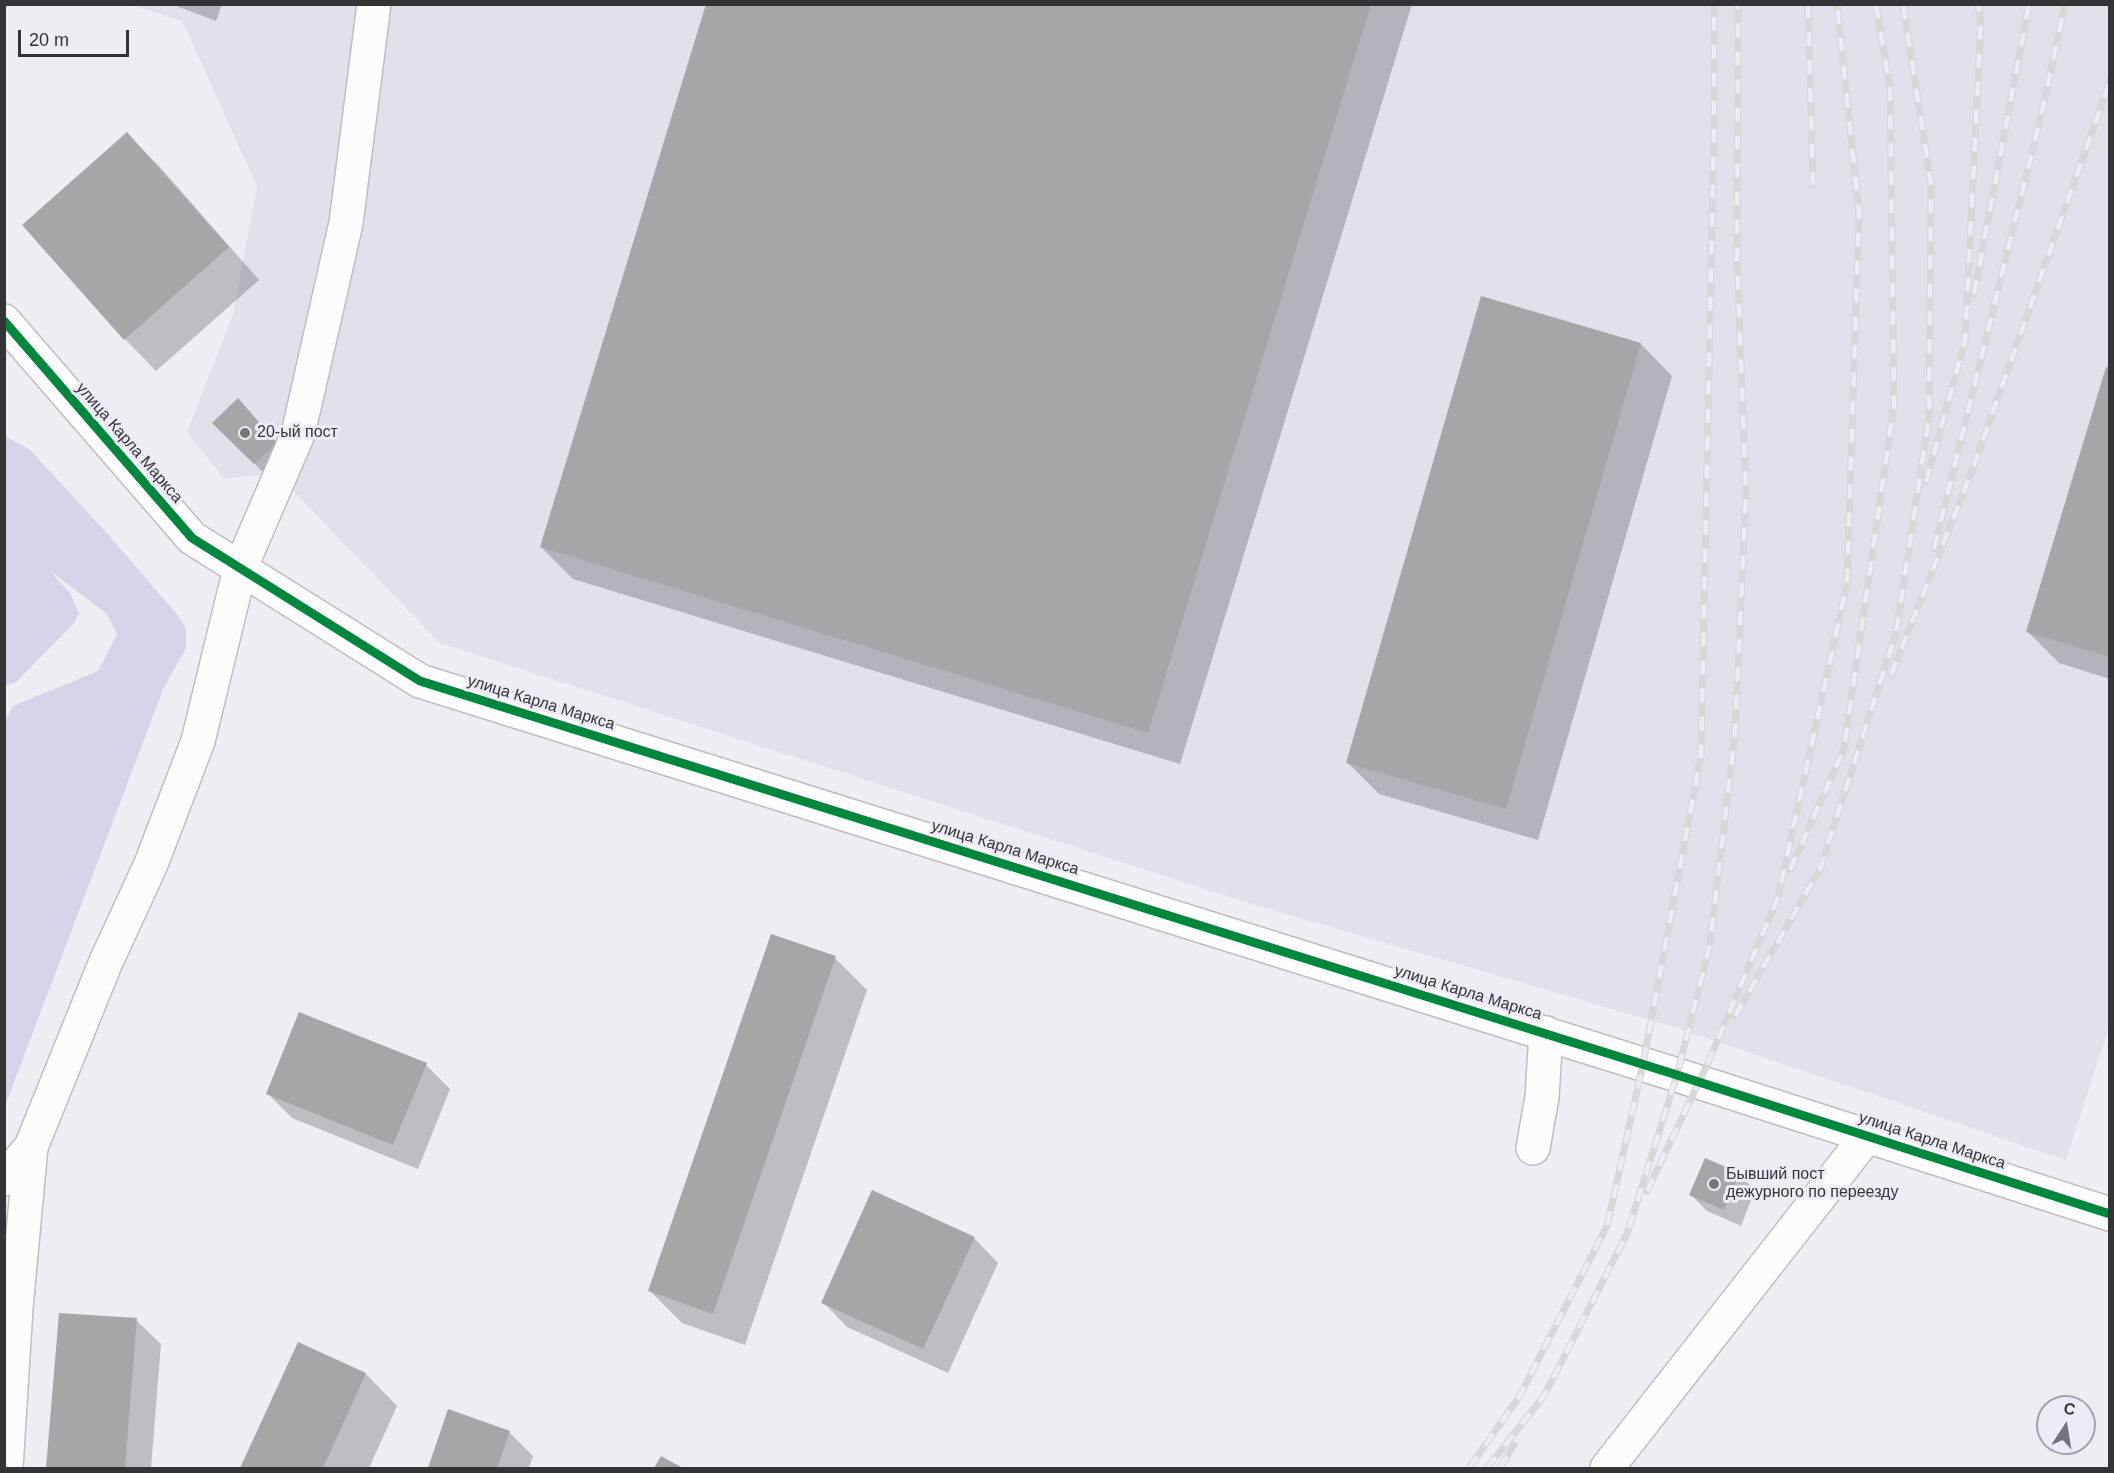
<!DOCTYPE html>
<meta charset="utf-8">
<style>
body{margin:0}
#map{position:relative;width:2114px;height:1473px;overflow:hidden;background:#eeedf3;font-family:Helvetica,sans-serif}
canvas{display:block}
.frame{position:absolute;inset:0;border:6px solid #343437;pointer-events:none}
.north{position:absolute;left:2036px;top:1395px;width:60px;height:60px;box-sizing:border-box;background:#edebf5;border:2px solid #a3a2a9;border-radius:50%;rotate:12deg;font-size:16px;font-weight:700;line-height:24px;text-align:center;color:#343437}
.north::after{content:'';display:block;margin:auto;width:21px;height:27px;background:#757579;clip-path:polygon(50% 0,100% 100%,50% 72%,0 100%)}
.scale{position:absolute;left:18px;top:30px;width:111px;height:27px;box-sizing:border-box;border:3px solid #343437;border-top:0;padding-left:8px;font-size:18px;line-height:21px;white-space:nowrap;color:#343437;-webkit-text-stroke:4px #edebf5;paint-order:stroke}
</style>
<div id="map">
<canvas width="2114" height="1473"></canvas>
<div class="frame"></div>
<div class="north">С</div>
<div class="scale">20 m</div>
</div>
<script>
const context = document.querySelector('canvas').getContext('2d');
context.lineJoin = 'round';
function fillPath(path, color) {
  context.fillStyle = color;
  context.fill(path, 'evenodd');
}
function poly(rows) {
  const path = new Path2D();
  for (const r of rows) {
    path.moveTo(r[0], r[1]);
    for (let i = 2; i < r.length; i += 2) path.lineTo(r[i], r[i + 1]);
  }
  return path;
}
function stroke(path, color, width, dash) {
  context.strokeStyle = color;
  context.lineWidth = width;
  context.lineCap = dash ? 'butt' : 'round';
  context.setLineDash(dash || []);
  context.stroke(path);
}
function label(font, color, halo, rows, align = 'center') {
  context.font = font + ' Helvetica,sans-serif';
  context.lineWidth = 6;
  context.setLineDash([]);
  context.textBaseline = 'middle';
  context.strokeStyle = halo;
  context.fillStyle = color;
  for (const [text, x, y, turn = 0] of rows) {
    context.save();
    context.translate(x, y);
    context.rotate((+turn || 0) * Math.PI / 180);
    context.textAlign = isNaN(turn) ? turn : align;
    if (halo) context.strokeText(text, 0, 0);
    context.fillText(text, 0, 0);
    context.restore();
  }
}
const built = poly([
 [132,5,2109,5,2110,1024,2066,1160,1674,1027,1255,905,440,643,276,473,224,479,187,432,233,314,257,187,183,22]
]);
const green = poly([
 [5,436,30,450,105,531,175,612,186,628,186,648,164,687,5,1106,5,721,13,706,98,671,117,634,107,614,49,570,70,593,79,613,74,623,16,682,5,686]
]);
const shadow = poly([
 [171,4,222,4,216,21],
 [707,4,1412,4,1180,764,573,579,541,547],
 [127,134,159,166,259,280,156,371,125,339],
 [1641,344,1672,376,1538,840,1379,794,1347,762],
 [2110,370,2110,679,2059,663,2027,631],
 [238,400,292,461,271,480,214,423],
 [835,958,867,990,745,1345,682,1323,650,1291],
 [426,1065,450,1089,418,1169,292,1118,268,1094],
 [1739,1174,1755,1190,1741,1226,1707,1211,1691,1195],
 [974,1238,998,1263,948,1373,847,1327,823,1302],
 [60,1314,136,1320,161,1344,151,1468,48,1468],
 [299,1344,366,1374,397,1406,369,1468,242,1468],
 [449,1411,509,1432,533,1456,529,1468,429,1468]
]);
const building = poly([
 [706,4,1371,4,1148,733,540,547],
 [127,132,229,247,124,340,22,225],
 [1481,296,1641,343,1506,809,1346,763],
 [2106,367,2110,368,2110,657,2026,632],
 [238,398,277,443,254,464,212,423],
 [771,934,836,956,713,1314,648,1291],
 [299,1012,427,1063,393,1145,266,1094],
 [1705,1158,1740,1173,1724,1210,1689,1195],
 [872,1190,975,1237,923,1349,821,1303],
 [59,1313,137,1318,125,1468,46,1468],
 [298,1342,366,1373,323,1468,240,1468],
 [448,1409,510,1431,497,1468,428,1468],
 [661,1456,683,1468,654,1468]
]);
const minor = poly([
 [4,321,192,538,420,681,1677,1075,2110,1214],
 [1533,1148,1542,1097,1546,1033],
 [4,1179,31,1147,105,964,151,864,198,741,240,569,298,434,346,223,374,4],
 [6,1468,16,1308,31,1147],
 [1607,1468,1867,1136]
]);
const rail = poly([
 [1808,4,1813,185],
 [1974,294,2029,4],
 [1926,482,1965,341,1981,21,1978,4],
 [1934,549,2041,116,2065,4],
 [1891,675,1972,471,2110,81],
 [1790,870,1844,749,1894,405,1890,89,1876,4],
 [1735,1016,1820,869,1896,633,1929,417,1931,184,1903,4],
 [1647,1191,1708,1063,1778,897,1847,584,1859,213,1837,4],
 [1469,1468,1519,1397,1607,1226,1643,1064,1701,755,1714,128,1714,4],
 [1487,1468,1544,1396,1627,1234,1677,1075,1710,944,1735,734,1746,492,1737,259,1738,4],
 [1500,1468,1514,1445]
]);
const cycleway = poly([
 [4,321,192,538,420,681,1677,1075,2110,1214]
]);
const markers = [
 [245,433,6,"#757579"],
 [1714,1184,6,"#757579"]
];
const poiNames = [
 ["20-ый пост",257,433],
 ["Бывший пост",1726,1175],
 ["дежурного по переезду",1726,1193]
];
const streetNames = [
 ["улица Карла Маркса",129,443,49],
 ["улица Карла Маркса",541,703,17],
 ["улица Карла Маркса",1005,848,17],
 ["улица Карла Маркса",1468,993,17],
 ["улица Карла Маркса",1932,1141,18]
];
fillPath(built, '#e1e0eb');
fillPath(green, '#d7d4e9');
fillPath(shadow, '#0003');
fillPath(building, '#a6a6a9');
stroke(minor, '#bebdc1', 36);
stroke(minor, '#fcfcfd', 33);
stroke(rail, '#d8d8d9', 7);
stroke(rail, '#edebf5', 4.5, [14]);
stroke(cycleway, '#00873e', 9);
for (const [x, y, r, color] of markers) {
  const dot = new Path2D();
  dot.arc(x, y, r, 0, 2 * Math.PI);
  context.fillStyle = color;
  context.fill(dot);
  stroke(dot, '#edebf5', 2);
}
label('16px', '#343437', '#edebf5', poiNames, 'left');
label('16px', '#343437', '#edebf5', streetNames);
</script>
